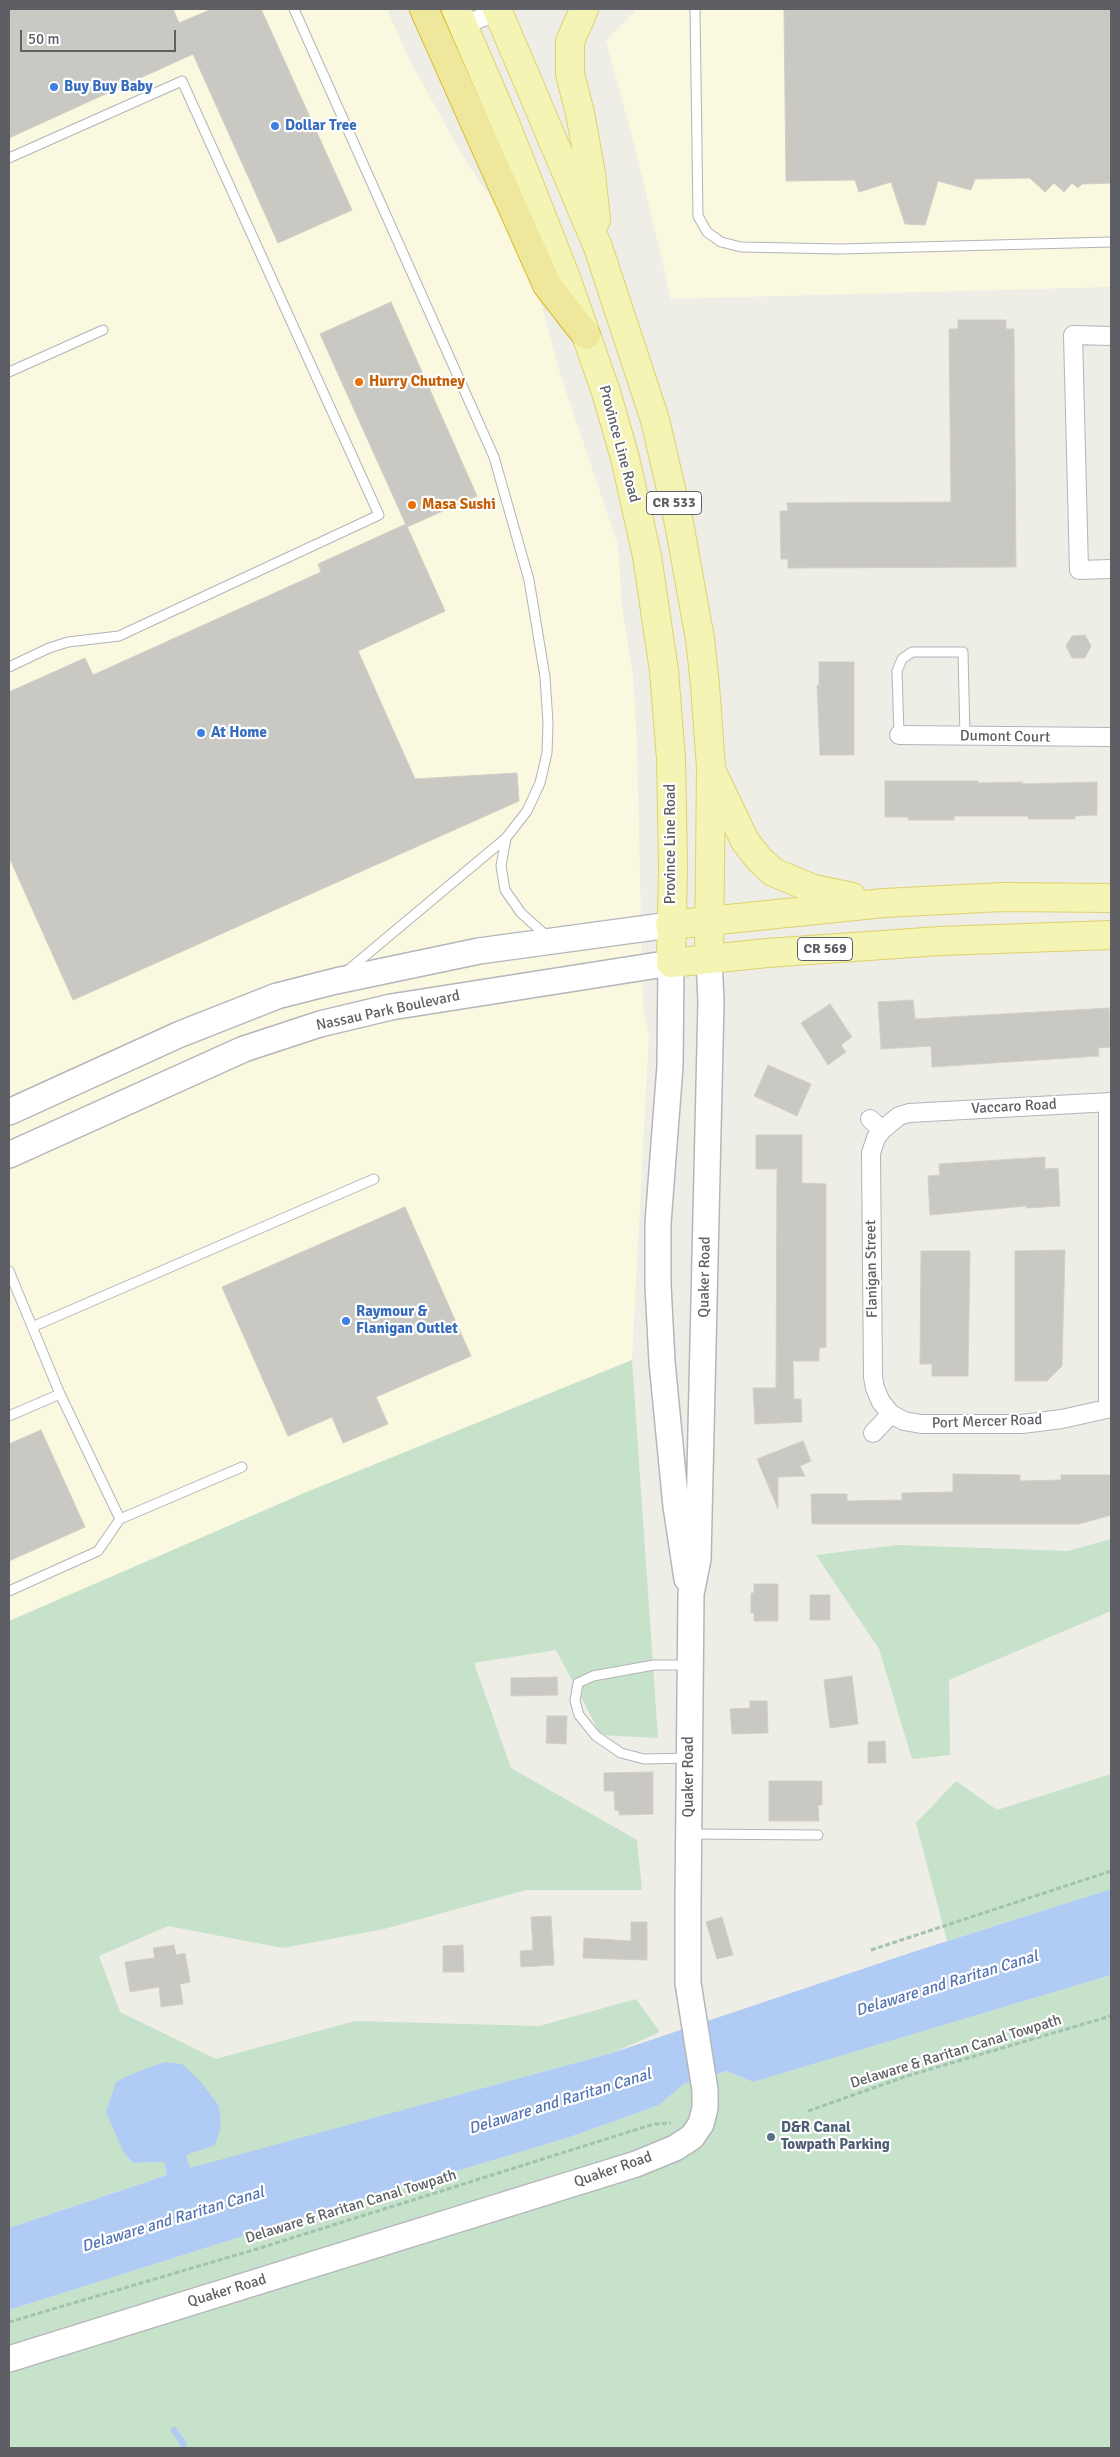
<!DOCTYPE html>
<style>
body{margin:0}
#map{position:relative;width:1120px;height:2457px;overflow:hidden;background:#eeede6;font-family:Signika,sans-serif}
canvas{display:block}
.frame{position:absolute;inset:0;border:10px solid #5e5f64;pointer-events:none}
.scale{position:absolute;left:20px;top:30px;width:156px;height:22px;box-sizing:border-box;border:2px solid #5e5f64;border-top:0;padding-left:6px;font-size:15px;line-height:18px;white-space:nowrap;color:#5e5f64;-webkit-text-stroke:4px #fff;paint-order:stroke}
</style>
<div id="map">
<canvas width="1120" height="2457"></canvas>
<div class="frame"></div>
<div class="scale">50 m</div>
</div>
<script>
const context = document.querySelector('canvas').getContext('2d');
context.lineJoin = 'round';
function fillPath(path, color) {
  context.fillStyle = color;
  context.fill(path, 'evenodd');
}
function poly(rows) {
  const path = new Path2D();
  for (const r of rows) {
    path.moveTo(r[0], r[1]);
    for (let i = 2; i < r.length; i += 2) path.lineTo(r[i], r[i + 1]);
  }
  return path;
}
function stroke(path, color, width, dash) {
  context.strokeStyle = color;
  context.lineWidth = width;
  context.lineCap = dash ? 'butt' : 'round';
  context.setLineDash(dash || []);
  context.stroke(path);
}
function label(font, color, halo, rows, align = 'center') {
  context.font = font + ' Signika,sans-serif';
  context.lineWidth = 4.5;
  context.setLineDash([]);
  context.textBaseline = 'middle';
  context.strokeStyle = halo;
  context.fillStyle = color;
  for (const [text, x, y, turn = 0] of rows) {
    context.save();
    context.translate(x, y);
    context.rotate((+turn || 0) * Math.PI / 180);
    context.textAlign = isNaN(turn) ? turn : align;
    if (halo) context.strokeText(text, 0, 0);
    context.fillText(text, 0, 0);
    context.restore();
  }
}
const commercial = poly([
 [9,9,387,9,408,57,465,160,503,216,541,303,560,373,618,545,622,606,633,675,637,741,643,1007,649,1034,632,1360,309,1491,9,1621],
 [637,9,1111,9,1111,287,671,299,638,160,606,40]
]);
const green = poly([
 [632,1360,658,1738,601,1735,556,1650,474,1663,511,1768,637,1840,642,1890,526,1890,384,1929,283,1948,168,1926,99,1956,120,2012,216,2059,355,2021,539,2026,636,1999,660,2032,612,2053,189,2169,164,2062,116,2082,124,2153,133,2163,164,2162,167,2175,9,2228,9,1621,309,1491],
 [1111,1539,1111,1611,949,1680,950,1755,912,1759,879,1649,816,1555,897,1545,1068,1551],
 [1111,1774,1111,1889,947,1941,916,1823,956,1781,997,1810],
 [1111,1975,1111,2448,9,2448,9,2310,297,2219,570,2137,659,2105,684,2084,727,2071,753,2082]
]);
const water = poly([
 [1111,1889,1111,1975,753,2082,727,2071,684,2084,659,2105,570,2137,297,2219,9,2310,9,2228,167,2175,164,2162,133,2163,124,2153,106,2112,116,2082,132,2074,164,2062,182,2064,201,2082,219,2106,221,2127,215,2145,186,2155,190,2168,612,2053,916,1951]
]);
const stream = poly([
 [174,2430,183,2443,184,2448]
]);
const building = poly([
 [9,9,173,9,179,23,212,9,261,9,352,210,278,243,193,54,9,138,9,9],
 [784,9,1111,9,1111,183,1082,184,1078,188,1072,183,1064,192,1054,183,1045,192,1030,178,975,179,971,190,938,181,925,225,905,224,891,182,859,192,855,180,786,181,784,9],
 [391,302,477,496,407,527,320,334,391,302],
 [958,320,1006,320,1006,329,1014,329,1016,567,788,568,788,559,781,559,780,511,788,511,787,503,951,502,949,329,958,329,958,320],
 [406,524,445,611,358,651,415,779,517,773,519,801,73,1000,9,857,9,692,85,658,93,675,321,572,318,564,406,524],
 [1085,635,1091,646,1085,658,1072,658,1066,646,1072,636,1085,635],
 [819,662,854,662,854,755,820,755,817,685,819,685,819,662],
 [885,781,978,781,978,783,1023,782,1022,784,1097,782,1097,815,1075,816,1075,819,1028,819,1028,816,954,816,954,820,908,820,908,817,885,817,885,781],
 [913,1000,915,1019,1109,1008,1111,1047,1098,1048,1099,1056,932,1067,931,1046,881,1049,878,1002,913,1000],
 [830,1004,852,1037,841,1045,846,1052,828,1065,801,1023,830,1004],
 [768,1065,811,1084,797,1116,754,1096,768,1065],
 [756,1135,802,1135,802,1183,826,1184,826,1347,819,1348,819,1361,793,1361,794,1399,801,1399,802,1422,755,1424,753,1388,776,1388,777,1169,756,1169,756,1135],
 [1045,1157,1045,1169,1058,1168,1060,1206,1027,1208,1026,1206,930,1215,928,1176,940,1175,939,1164,1045,1157],
 [405,1207,471,1356,376,1397,388,1424,343,1443,332,1417,288,1436,222,1287,405,1207],
 [1065,1250,1062,1366,1047,1381,1015,1381,1015,1251,1065,1250],
 [921,1251,970,1251,968,1376,932,1376,932,1364,920,1364,921,1251],
 [41,1430,85,1527,9,1561,9,1444,41,1430],
 [803,1441,811,1461,800,1466,805,1476,778,1477,778,1509,757,1459,803,1441],
 [953,1474,1020,1475,1020,1481,1061,1480,1061,1475,1111,1475,1111,1515,1079,1524,812,1524,811,1494,847,1494,847,1501,902,1500,902,1493,953,1492,953,1474],
 [754,1584,778,1584,778,1621,754,1621,754,1613,751,1613,751,1593,754,1593,754,1584],
 [810,1595,830,1595,830,1620,810,1620,810,1595],
 [852,1676,858,1724,830,1728,824,1680,852,1676],
 [557,1677,558,1695,511,1696,511,1678,557,1677],
 [750,1701,767,1701,768,1733,732,1734,730,1709,750,1708,750,1701],
 [547,1716,567,1716,566,1744,546,1743,547,1716],
 [885,1741,886,1763,868,1763,868,1742,885,1741],
 [653,1772,653,1814,619,1815,619,1811,615,1810,614,1791,604,1791,604,1773,653,1772],
 [769,1781,822,1781,822,1805,818,1805,819,1821,769,1821,769,1781],
 [551,1916,554,1965,521,1967,520,1951,533,1950,531,1917,551,1916],
 [722,1917,733,1955,717,1959,706,1922,722,1917],
 [631,1922,647,1922,647,1960,583,1958,584,1938,631,1941,631,1922],
 [174,1945,176,1955,185,1953,190,1982,180,1984,183,2004,161,2007,159,1987,130,1992,125,1962,155,1958,153,1948,174,1945],
 [463,1945,464,1972,443,1972,443,1946,463,1945]
]);
const path = poly([
 [871,1950,1111,1871],
 [808,2111,907,2076,1111,2016],
 [9,2322,260,2248,654,2124,671,2123]
]);
const lane = poly([
 [294,9,494,457,529,580,545,677,548,723,547,753,540,783,527,811,506,838,347,971],
 [695,9,698,216,707,232,721,242,741,247,840,249,1111,242],
 [9,158,182,81,379,515,119,636,68,642,49,648,9,667],
 [9,372,103,330],
 [899,735,897,671,902,659,912,652,963,652,965,737],
 [506,838,501,866,505,890,521,913,549,938],
 [9,1271,60,1394,120,1519],
 [32,1327,374,1179],
 [9,1416,60,1394],
 [9,1591,98,1551,120,1519,242,1467],
 [688,1758,644,1759,621,1753,596,1736,579,1715,575,1701,578,1683,593,1676,654,1665,690,1665],
 [691,1834,818,1835]
]);
const street = poly([
 [464,25,503,9],
 [1111,336,1073,335,1079,570,1111,569],
 [899,735,1111,737],
 [1108,1102,1108,1409],
 [1111,1102,909,1113,899,1116,882,1130,876,1138,871,1153,873,1377,875,1388,881,1402,891,1414,904,1421,921,1424,1022,1424,1062,1419,1111,1408],
 [870,1119,882,1130],
 [873,1433,891,1414]
]);
const secondary = poly([
 [9,1112,178,1035,277,996,336,981,479,951,670,925],
 [9,1155,244,1049,320,1024,391,1007,671,963,670,1066,658,1223,658,1285,662,1362,676,1506,687,1579],
 [9,2359,636,2164,675,2148,692,2137,701,2124,705,2108,705,2090,688,1983,688,1903,691,1594,698,1559,711,1001,709,959]
]);
const primary = poly([
 [456,9,505,123,566,278,606,392,625,458,647,556,664,671,671,759,673,867,671,963,767,953,940,941,1111,935],
 [497,9,598,247,655,420,679,523,700,639,705,685,711,768,709,959],
 [584,9,570,42,570,74,580,113,591,174,596,220],
 [713,774,745,841,759,859,773,872,814,889,852,897],
 [670,925,884,903,1003,897,1111,898]
]);
const highway = poly([
 [424,9,547,285,586,335]
]);
const markers = [
 [54,87,5,"#3f7fe0"],
 [275,126,5,"#3f7fe0"],
 [359,382,5,"#e8710a"],
 [412,505,5,"#e8710a"],
 [201,733,5,"#3f7fe0"],
 [346,1321,5,"#3f7fe0"],
 [771,2137,5,"#5c6f8a"]
];
const shields = [
 [674,503,55],
 [825,949,55]
];
const shieldNames = [
 ["CR 533",674,503],
 ["CR 569",825,949]
];
const shopNames = [
 ["Buy Buy Baby",64,87],
 ["Dollar Tree",285,126],
 ["At Home",211,733],
 ["Raymour &",356,1312],
 ["Flanigan Outlet",356,1329]
];
const foodNames = [
 ["Hurry Chutney",369,382],
 ["Masa Sushi",422,505]
];
const streetNames = [
 ["Province Line Road",619,444,75],
 ["Dumont Court",1005,737,1],
 ["Province Line Road",671,844,-90],
 ["Nassau Park Boulevard",388,1011,-12],
 ["Vaccaro Road",1014,1107,-3],
 ["Flanigan Street",872,1269,-91],
 ["Quaker Road",705,1277,-89],
 ["Port Mercer Road",987,1422,-2],
 ["Quaker Road",689,1777,-90],
 ["Delaware & Raritan Canal Towpath",956,2052,-17],
 ["Quaker Road",613,2170,-19],
 ["Delaware & Raritan Canal Towpath",351,2207,-17],
 ["Quaker Road",227,2291,-17]
];
const serviceNames = [
 ["D&R Canal",781,2128],
 ["Towpath Parking",781,2145]
];
const waterNames = [
 ["Delaware and Raritan Canal",947,1984,-17],
 ["Delaware and Raritan Canal",560,2102,-17],
 ["Delaware and Raritan Canal",173,2220,-17]
];
fillPath(commercial, '#faf8df');
fillPath(green, '#c6e2cb');
fillPath(water, '#b0cbf4');
stroke(stream, '#b0cbf4', 6);
fillPath(building, '#c9c8c3');
stroke(building, '#d2d0c5', 1);
stroke(lane, '#b3b4b9', 11);
stroke(street, '#b3b4b9', 20);
stroke(secondary, '#b5b6bb', 28);
stroke(primary, '#dfd26e', 30);
stroke(highway, '#d6ba1e', 30);
stroke(path, '#a0c2af', 3, [5, 2.5]);
stroke(lane, '#fff', 9);
stroke(street, '#fff', 18);
stroke(secondary, '#fff', 25);
stroke(primary, '#f4f4b4', 28);
stroke(highway, '#efe89c', 28);
for (const [x, y, r, color] of markers) {
  const dot = new Path2D();
  dot.arc(x, y, r, 0, 2 * Math.PI);
  context.fillStyle = color;
  context.fill(dot);
  stroke(dot, '#fff', 2);
}
for (const [x, y, w] of shields) {
  const box = new Path2D();
  box.roundRect(x - w / 2, y - 11.5, w, 23, 4);
  context.fillStyle = '#fff';
  context.fill(box);
  stroke(box, '#5e5f64', 1);
}
label('bold 14px', '#5e5f64', null, shieldNames);
label('bold 15px', '#366cbe', '#fff', shopNames, 'left');
label('bold 15px', '#c56008', '#fff', foodNames, 'left');
label('15px', '#5e5f64', '#fff', streetNames);
label('bold 15px', '#4e5e75', '#fff', serviceNames, 'left');
label('italic 16px', '#5674b4', '#fff', waterNames);
</script>
